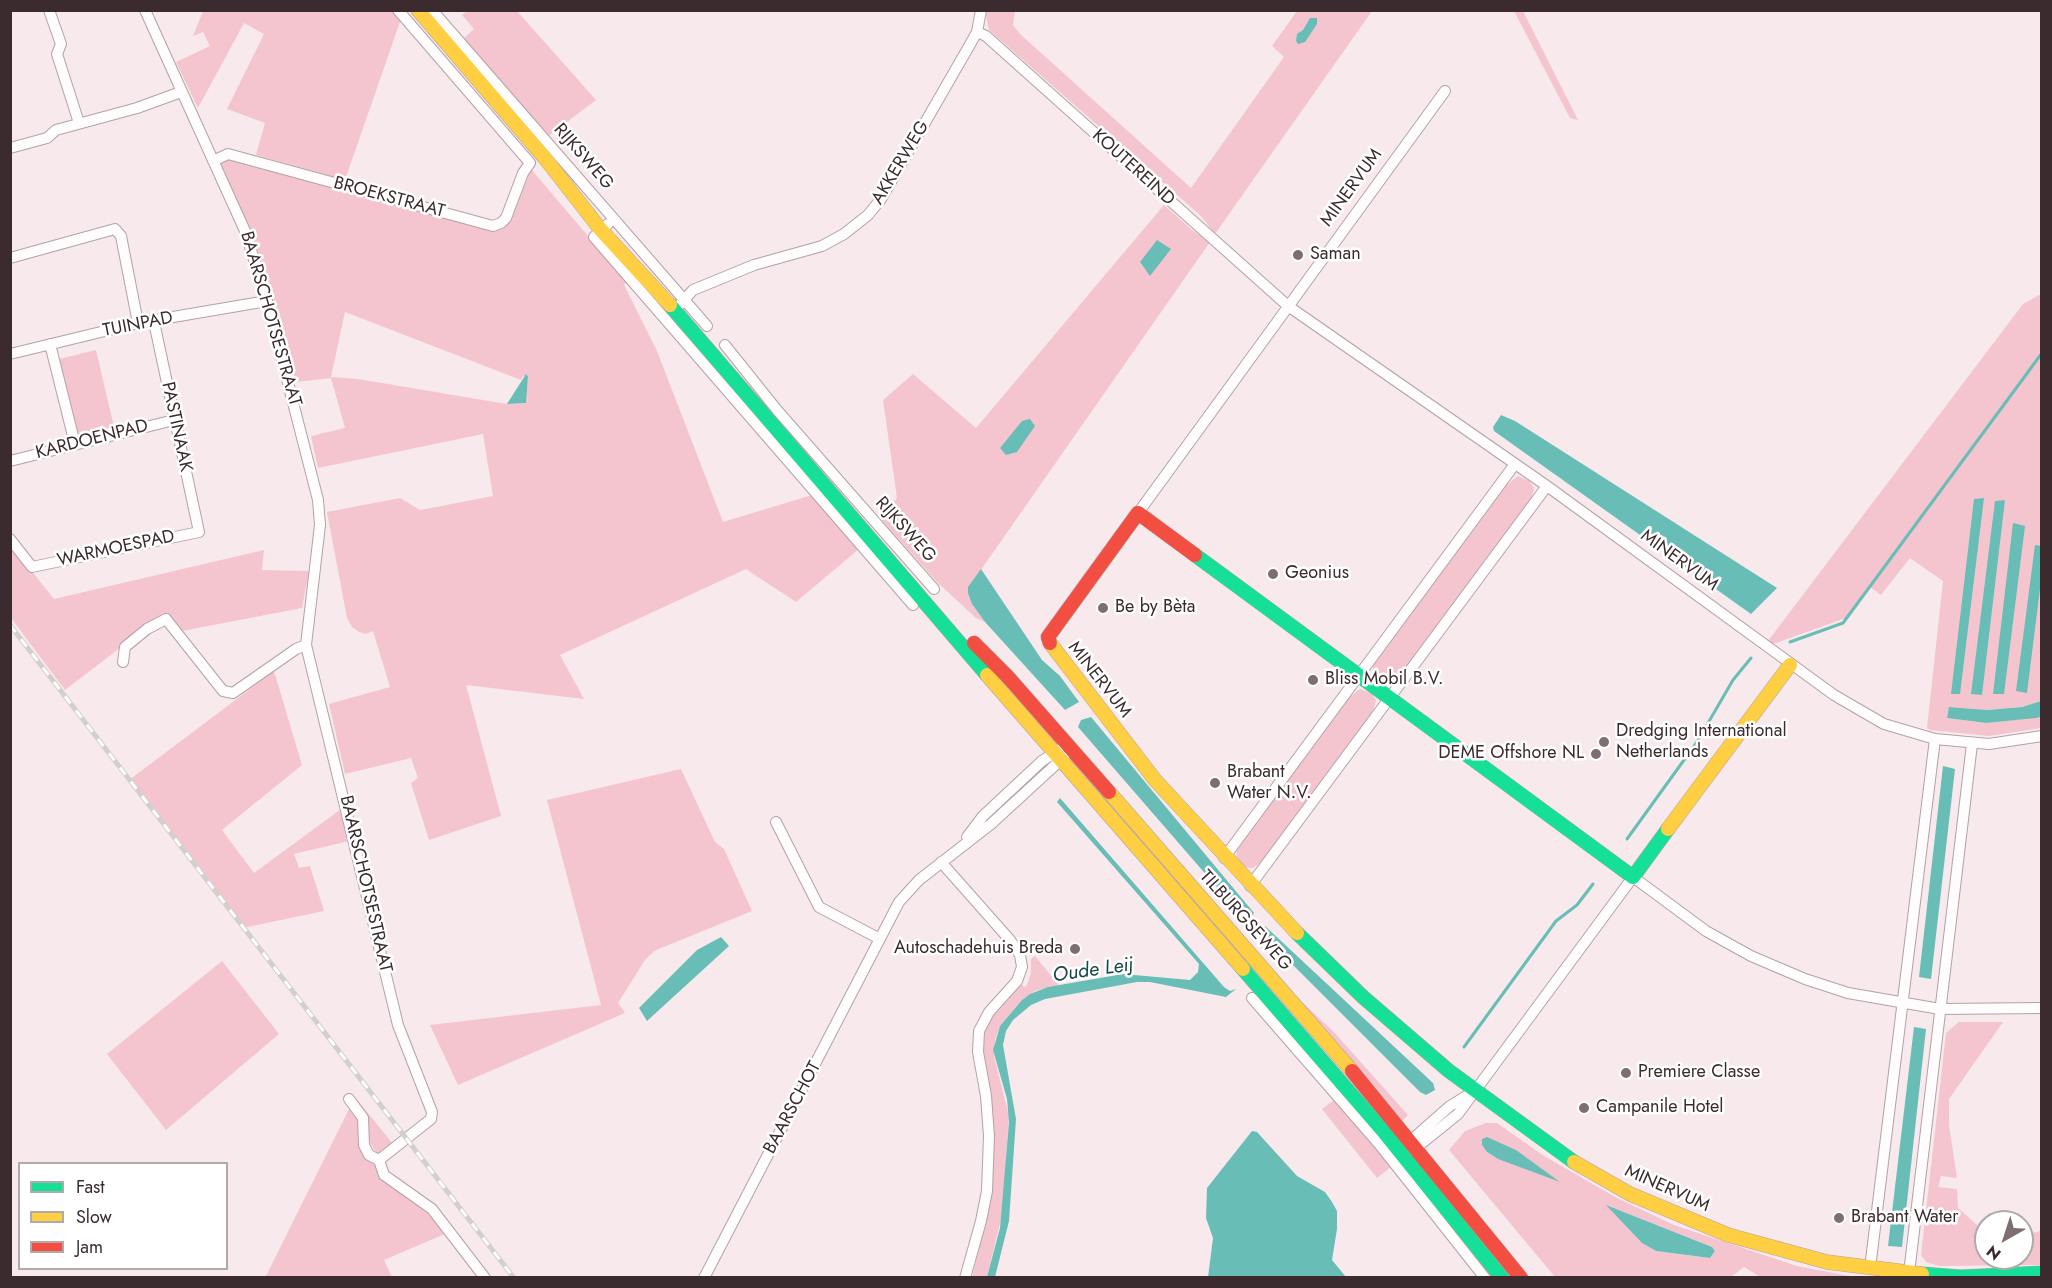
<!DOCTYPE html>
<meta charset="utf-8">
<style>
body{margin:0}
#map{position:relative;width:2052px;height:1288px;overflow:hidden;background:#f8e9ec;font-family:Jost,sans-serif}
canvas{display:block}
.frame{position:absolute;inset:0;border:12px solid #3c2b2e;pointer-events:none}
.legend{position:absolute;left:18px;top:1162px;width:210px;height:108px;box-sizing:border-box;background:#fff;border:2px solid #b1aaab;margin:0;padding:8px 10px;list-style:none;font-size:18px;color:#3c2b2e}
.legend li{display:flex;align-items:center;gap:12px;height:30px}
.legend b{width:30px;border:2px solid #b1aaab}
.north{position:absolute;left:1974px;top:1210px;width:60px;height:60px;box-sizing:border-box;background:#fff;border:2px solid #b1aaab;border-radius:50%;rotate:219deg;font-size:16px;font-weight:700;line-height:24px;text-align:center;color:#3c2b2e}
.north::after{content:'';display:block;margin:auto;width:21px;height:27px;background:#7e6e70;clip-path:polygon(50% 0,100% 100%,50% 72%,0 100%)}
</style>
<div id="map">
<canvas width="2052" height="1288"></canvas>
<div class="frame"></div>
<ul class="legend">
<li><b style="height:8px;background:#16e098"></b>Fast</li>
<li><b style="height:8px;background:#ffcf43"></b>Slow</li>
<li><b style="height:8px;background:#f24e42"></b>Jam</li>
</ul>
<div class="north">N</div>
</div>
<script>
const context = document.querySelector('canvas').getContext('2d');
context.lineJoin = 'round';
function fillPath(path, color) {
  context.fillStyle = color;
  context.fill(path, 'evenodd');
}
function poly(rows) {
  const path = new Path2D();
  for (const r of rows) {
    path.moveTo(r[0], r[1]);
    for (let i = 2; i < r.length; i += 2) path.lineTo(r[i], r[i + 1]);
  }
  return path;
}
function stroke(path, color, width, dash) {
  context.strokeStyle = color;
  context.lineWidth = width;
  context.lineCap = dash ? 'butt' : 'round';
  context.setLineDash(dash || []);
  context.stroke(path);
}
function label(font, color, halo, rows, align = 'center') {
  context.font = font + ' Jost,sans-serif';
  context.lineWidth = 5;
  context.setLineDash([]);
  context.textBaseline = 'middle';
  context.strokeStyle = halo;
  context.fillStyle = color;
  for (const [text, x, y, turn = 0] of rows) {
    context.save();
    context.translate(x, y);
    context.rotate((+turn || 0) * Math.PI / 180);
    context.textAlign = isNaN(turn) ? turn : align;
    if (halo) context.strokeText(text, 0, 0);
    context.fillText(text, 0, 0);
    context.restore();
  }
}
const green = poly([
 [393,10,401,19,345,180,256,155,265,123,227,109,264,34,244,23,198,108,176,62,210,46,203,32,193,36,203,11],
 [467,11,517,11,596,100,547,137,463,39,474,29,462,15],
 [985,11,1015,11,1013,25,1020,34,1191,188,1284,57,1272,46,1297,11,1372,11,1215,234,1201,216,989,30],
 [1514,11,1523,11,1578,120,1570,118],
 [230,156,506,225,512,217,531,169,627,282,624,285,657,351,723,522,812,495,859,549,796,602,746,569,560,655,584,699,466,685,501,816,429,840,411,783,418,778,411,758,345,774,329,704,390,687,373,631,366,634,359,632,352,627,347,618,327,512,400,498,420,510,493,496,483,434,318,468,311,436,345,428,331,378,296,382,251,230,218,163],
 [345,312,521,380,523,376,528,377,526,403,507,404,358,379,331,377],
 [1164,205,1192,230,1210,242,969,587,972,604,985,622,976,618,937,582,880,518,897,498,883,400,913,374,976,428],
 [2041,294,2041,701,2022,707,1987,710,1950,707,1947,718,1986,723,2041,717,2041,728,1989,736,1930,730,1927,728,1943,581,1910,558,1881,595,1870,587,1846,618,1773,644,1768,641,2023,304],
 [96,350,114,427,76,436,59,359],
 [1518,476,1529,481,1534,488,1531,500,1400,677,1385,685,1375,680,1373,667,1375,660,1504,487],
 [11,545,54,599,264,550,262,570,309,571,302,608,182,631,167,612,65,690,11,618],
 [274,671,302,765,222,830,254,873,341,809,349,841,294,854,299,868,310,866,324,911,243,928,129,780],
 [1360,689,1371,693,1376,700,1373,712,1263,861,1253,868,1242,867,1236,858,1238,844,1347,699],
 [681,769,715,842,724,849,752,911,654,951,645,960,618,1003,625,1013,458,1085,430,1025,601,1005,547,800],
 [1035,956,1059,985,1035,991,1022,1000,1000,1026,995,1039,994,1056,1009,1116,1002,1215,987,1277,972,1278,989,1208,993,1165,993,1124,983,1048,984,1033,990,1020,1021,985,1025,987,1027,985,1031,973,1031,959],
 [222,961,279,1034,166,1130,107,1054],
 [1288,989,1333,1031,1408,1115,1401,1122],
 [1959,1022,2003,1022,1949,1099,1949,1125,1957,1178,1941,1176,1938,1187,1957,1189,1958,1208,1986,1233,1986,1258,2022,1258,2022,1235,2041,1231,2041,1265,1939,1266,1926,1262,1921,1255,1946,1033],
 [355,1097,393,1144,377,1154,370,1142,367,1126],
 [1335,1099,1391,1167,1377,1178,1322,1109],
 [350,1107,358,1118,359,1142,362,1154,375,1165,382,1179,419,1205,447,1233,384,1260,392,1277,265,1278],
 [1486,1123,1497,1123,1544,1156,1617,1198,1674,1225,1797,1266,1854,1277,1760,1277,1744,1267,1731,1277,1555,1277,1449,1150,1465,1131],
 [1482,1139,1558,1180,1498,1159,1487,1152,1482,1145],
 [1608,1206,1712,1247,1715,1251,1710,1258,1656,1251,1642,1243]
]);
const water = poly([
 [1310,18,1317,18,1317,24,1305,42,1298,44,1296,41,1297,34,1303,30],
 [1157,240,1171,249,1150,276,1140,262],
 [526,374,528,377,526,403,507,404],
 [1501,415,1515,421,1777,588,1751,614,1494,431,1493,427],
 [1030,419,1035,426,1017,452,1006,455,1000,448,1022,421],
 [1984,498,1960,694,1951,694,1974,499],
 [2005,500,1982,695,1971,694,1995,501],
 [2013,523,2025,526,2004,694,1993,694],
 [2035,545,2041,546,2042,573,2027,693,2016,691],
 [981,569,1042,660,1060,676,1079,702,1065,710,985,622,972,604,968,593,968,587],
 [2041,701,2041,717,2036,718,1986,723,1947,718,1949,707,1987,710,2022,707],
 [1091,717,1254,913,1248,923,1078,727,1081,720],
 [1943,766,1955,769,1931,979,1919,977],
 [1060,798,1224,987,1230,991,1236,989,1226,997,1150,982,1137,982,1045,999,1031,1005,1013,1020,1006,1031,1003,1045,1016,1119,1009,1221,995,1277,987,1277,1000,1228,1009,1122,1007,1099,993,1050,1000,1026,1022,1000,1030,994,1048,987,1123,974,1190,980,1198,972,1199,964,1057,802],
 [1265,926,1433,1083,1435,1090,1426,1095,1420,1092,1268,940,1262,932,1261,928],
 [721,937,729,946,647,1021,639,1008,697,950],
 [1914,1027,1926,1029,1902,1247,1888,1246],
 [1252,1131,1257,1132,1297,1176,1325,1192,1332,1202,1337,1211,1337,1229,1332,1260,1346,1277,1208,1277,1213,1238,1206,1218,1207,1188],
 [1487,1137,1516,1150,1560,1182,1498,1159,1487,1152,1482,1145,1482,1139],
 [1606,1205,1712,1247,1715,1251,1710,1258,1656,1251,1642,1243]
]);
const stream = poly([
 [1790,642,1843,623,2042,353],
 [1627,839,1697,742,1733,680,1751,658],
 [1464,1047,1556,921,1577,905,1593,884]
]);
const street = poly([
 [49,10,61,44,57,54,79,123],
 [145,10,245,231,267,301,318,500,320,525,306,645,398,1025,432,1112,431,1119,379,1160],
 [432,10,707,326],
 [977,32,986,36,1288,306,1547,486,1834,695,1884,724,1935,739,1989,744,2042,736],
 [10,148,47,138,56,130,137,108,181,92],
 [213,161,228,154,493,226,501,223,506,218,523,173,530,163,398,10],
 [608,224,594,237,913,605],
 [10,258,115,229,121,236,138,323],
 [675,310,693,290,754,265,822,246,844,234,868,215,881,199,968,48,977,32,981,10],
 [50,344,75,444],
 [725,345,777,410,934,589],
 [10,354,138,323,267,301],
 [10,461,174,420],
 [1138,513,1445,91],
 [10,539,32,567,199,532,154,322],
 [123,662,125,647,147,629,166,619,223,691,233,693,296,649,306,645],
 [776,822,819,907,880,939],
 [967,837,983,816,1042,761,1060,749],
 [1224,858,1515,464],
 [941,862,1010,940,1020,955,1022,967,1017,981,989,1012,979,1031,978,1052,986,1096,989,1136,987,1191,981,1221,965,1278],
 [1250,886,1547,486],
 [1252,998,1379,1144,1485,1278],
 [349,1099,363,1118,364,1145,369,1155,379,1160,384,1175,432,1209,485,1278],
 [1408,1143,1450,1106,1468,1095],
 [1412,1151,1458,1114,1633,877,1706,931,1751,956,1805,979,1848,993,1940,1009,2042,1008],
 [1870,1268,1935,739],
 [1909,1273,1972,744],
 [704,1278,899,902,919,880,991,824,1064,757]
]);
const fast = poly([
 [670,305,987,675],
 [1195,555,1633,877,1668,829],
 [1297,933,1363,997,1449,1071,1574,1162],
 [1243,969,1384,1132,1502,1278],
 [1922,1274,1961,1277,2042,1273]
]);
const slow = poly([
 [418,10,544,157,601,230,670,305],
 [1050,643,1155,780,1297,933],
 [987,675,1243,969],
 [1109,792,1352,1071],
 [1668,829,1790,665],
 [1574,1162,1630,1194,1728,1235,1827,1262,1922,1274]
]);
const jam = poly([
 [974,643,1008,677,1109,792],
 [1050,643,1048,637,1138,513,1195,555],
 [1352,1071,1521,1278]
]);
const rail = poly([
 [10,625,514,1278]
]);
const markers = [
 [1298,255,6,"#7e6e70"],
 [1273,574,6,"#7e6e70"],
 [1103,608,6,"#7e6e70"],
 [1313,680,6,"#7e6e70"],
 [1604,742,6,"#7e6e70"],
 [1596,754,6,"#7e6e70"],
 [1215,783,6,"#7e6e70"],
 [1075,949,6,"#7e6e70"],
 [1626,1073,6,"#7e6e70"],
 [1584,1108,6,"#7e6e70"],
 [1839,1218,6,"#7e6e70"]
];
const streetNames = [
 ["RIJKSWEG",583,157,49],
 ["AKKERWEG",901,163,-59],
 ["KOUTEREIND",1133,168,42],
 ["MINERVUM",1352,188,-54],
 ["BROEKSTRAAT",389,198,15],
 ["BAARSCHOTSESTRAAT",270,319,74],
 ["TUINPAD",138,325,-11],
 ["PASTINAAK",176,427,78],
 ["KARDOENPAD",92,440,-14],
 ["RIJKSWEG",905,530,48],
 ["WARMOESPAD",116,549,-12],
 ["MINERVUM",1679,561,36],
 ["MINERVUM",1099,680,52],
 ["BAARSCHOTSESTRAAT",365,884,77],
 ["TILBURGSEWEG",1245,921,48],
 ["BAARSCHOT",793,1108,-62],
 ["MINERVUM",1667,1189,24]
];
const poiNames = [
 ["Saman",1310,255],
 ["Geonius",1285,574],
 ["Be by Bèta",1115,608],
 ["Bliss Mobil B.V.",1325,680],
 ["Dredging International",1616,732],
 ["Netherlands",1616,753],
 ["DEME Offshore NL",1584,754,"right"],
 ["Brabant",1227,773],
 ["Water N.V.",1227,794],
 ["Autoschadehuis Breda",1063,949,"right"],
 ["Premiere Classe",1638,1073],
 ["Campanile Hotel",1596,1108],
 ["Brabant Water",1851,1218]
];
const waterNames = [
 ["Oude Leij",1093,971,-8]
];
fillPath(green, '#f5c5cf');
fillPath(water, '#68beb7');
stroke(stream, '#68beb7', 3);
stroke(street, '#b1a3a6', 12);
stroke(fast, '#b1a3a6', 15);
stroke(slow, '#b1a3a6', 15);
stroke(jam, '#b1a3a6', 15);
stroke(street, '#fefcfc', 10);
stroke(fast, '#16e098', 14);
stroke(slow, '#ffcf43', 14);
stroke(jam, '#f24e42', 14);
stroke(rail, '#d3cfcf', 5);
stroke(rail, '#fff', 3, [9]);
for (const [x, y, r, color] of markers) {
  const dot = new Path2D();
  dot.arc(x, y, r, 0, 2 * Math.PI);
  context.fillStyle = color;
  context.fill(dot);
  stroke(dot, '#fff', 2);
}
label('18px', '#3c2b2e', '#fff', streetNames);
label('18px', '#3c2b2e', '#fff', poiNames, 'left');
label('italic 20px', '#144944', '#fff', waterNames);
</script>
